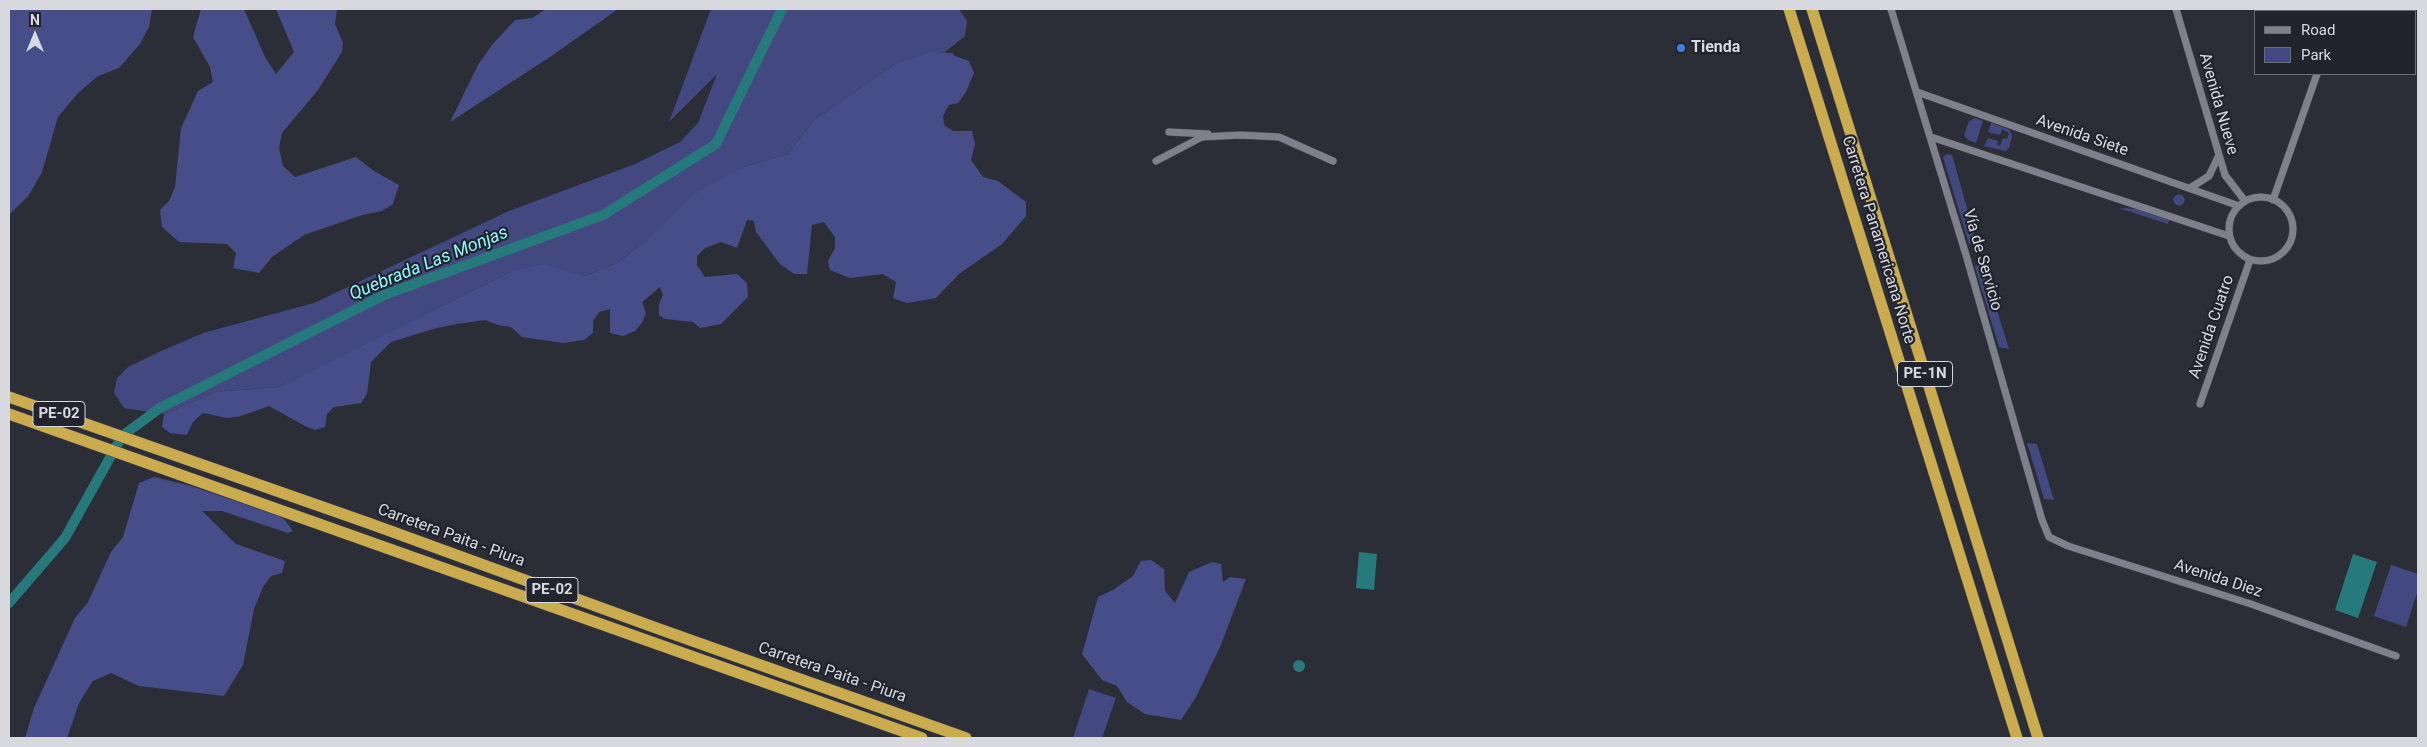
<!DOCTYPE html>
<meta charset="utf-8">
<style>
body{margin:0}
#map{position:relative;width:2427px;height:747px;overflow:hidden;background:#2c2e37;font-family:Roboto,sans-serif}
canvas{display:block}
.frame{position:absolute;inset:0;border:10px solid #d8d9df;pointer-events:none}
.legend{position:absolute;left:2254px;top:10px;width:162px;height:65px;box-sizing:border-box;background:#22242d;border:1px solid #6b6c74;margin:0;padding:6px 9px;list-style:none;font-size:15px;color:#d8d9df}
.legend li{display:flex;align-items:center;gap:10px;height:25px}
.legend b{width:25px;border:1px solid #6b6c74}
.north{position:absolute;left:10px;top:10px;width:50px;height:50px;-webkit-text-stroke:4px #22242d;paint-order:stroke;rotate:0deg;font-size:14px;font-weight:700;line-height:20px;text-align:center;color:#d8d9df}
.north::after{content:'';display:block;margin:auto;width:18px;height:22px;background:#d8d9df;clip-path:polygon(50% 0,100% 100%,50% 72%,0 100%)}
</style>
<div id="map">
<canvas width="2427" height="747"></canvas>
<div class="frame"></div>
<ul class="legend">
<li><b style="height:6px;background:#7e808b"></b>Road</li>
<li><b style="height:14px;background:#434980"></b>Park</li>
</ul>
<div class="north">N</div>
</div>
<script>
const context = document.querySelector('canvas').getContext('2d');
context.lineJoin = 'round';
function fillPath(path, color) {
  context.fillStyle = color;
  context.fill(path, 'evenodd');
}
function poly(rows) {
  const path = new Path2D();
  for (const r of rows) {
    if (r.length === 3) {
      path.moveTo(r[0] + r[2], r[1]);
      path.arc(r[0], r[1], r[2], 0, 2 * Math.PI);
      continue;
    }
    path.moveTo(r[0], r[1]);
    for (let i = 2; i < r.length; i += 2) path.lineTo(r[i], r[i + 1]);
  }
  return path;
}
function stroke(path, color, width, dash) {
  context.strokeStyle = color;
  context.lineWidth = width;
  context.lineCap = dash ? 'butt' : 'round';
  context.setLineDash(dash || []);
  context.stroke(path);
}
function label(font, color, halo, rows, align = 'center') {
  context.font = font + ' Roboto,sans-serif';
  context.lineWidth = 4.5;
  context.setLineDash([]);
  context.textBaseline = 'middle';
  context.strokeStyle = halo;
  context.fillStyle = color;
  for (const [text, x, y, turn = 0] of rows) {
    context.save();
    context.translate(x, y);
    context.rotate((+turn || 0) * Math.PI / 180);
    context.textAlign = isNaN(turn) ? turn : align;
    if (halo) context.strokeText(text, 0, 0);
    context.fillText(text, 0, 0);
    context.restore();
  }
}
const green = poly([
 [711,9,959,9,967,21,965,36,945,52,925,54,898,62,814,120,788,154,743,167,617,263,585,276,565,272,508,273,278,387,216,392,164,414,124,408,114,393,117,378,128,367,159,352,203,333,314,303,509,211,635,164,680,142,698,123,717,74,669,122],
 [1975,118,1983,121,1976,143,1968,140,1964,135,1969,121],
 [1991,123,2008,129,2011,132,2012,137,2009,148,2005,151,1984,146,1988,138,1998,141,1997,145,2000,146,2003,138,2007,139,2009,133,2002,129,2000,135,1988,132],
 [1947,154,1952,155,1978,247,1969,244,1943,157],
 [2179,200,5.5],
 [2119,208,2136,209,2169,220,2168,224],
 [1981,259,2009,349,1999,347,1975,267],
 [2027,443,2037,444,2054,500,2044,499],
 [2391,565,2418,574,2418,590,2406,627,2374,616],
 [1089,689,1116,698,1102,738,1073,738]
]);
const forest = poly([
 [9,9,152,9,149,27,140,44,119,68,98,76,78,93,58,117,42,172,29,195,9,215],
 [201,9,244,9,265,57,276,74,294,52,276,9,337,9,335,24,343,43,342,52,318,90,282,133,279,148,283,166,295,177,356,157,374,171,399,185,393,204,382,211,362,215,304,235,272,257,259,273,233,268,236,253,227,244,179,242,162,227,160,210,169,201,175,187,181,128,198,91,213,82,210,67,193,37],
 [546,9,618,9,550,57,450,122,478,65,492,45,515,20,532,18],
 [931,52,952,53,955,56,969,61,974,73,966,92,958,103,949,105,943,116,944,125,953,131,972,131,975,144,971,160,983,177,998,181,1026,202,1026,216,1002,244,959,274,936,298,907,303,893,298,896,282,883,274,850,278,830,270,828,261,835,248,835,237,824,222,812,225,807,274,794,274,779,263,756,232,754,221,747,220,737,248,721,242,705,248,697,256,697,265,705,277,737,274,747,283,748,297,721,324,700,328,693,322,665,319,659,315,659,304,663,295,660,287,642,302,646,313,642,323,635,331,623,336,610,333,610,309,599,312,593,321,593,333,584,340,563,343,522,337,511,327,498,325,485,320,457,324,433,329,391,342,371,362,367,394,361,403,334,407,327,414,325,427,315,430,305,426,269,406,241,416,227,418,203,413,193,422,187,435,170,433,162,427,164,414,216,392,278,387,508,273,543,264,585,276,617,263,647,240,693,195,743,167,788,154,814,120,898,62],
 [154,477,191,486,279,516,284,519,293,531,288,533,222,511,202,511,236,544,285,561,282,573,271,576,263,587,254,609,243,665,224,696,139,686,111,673,93,681,79,703,67,738,25,738,34,708,75,618,88,602,111,552,123,537,139,483],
 [1151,560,1164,569,1165,591,1175,603,1189,572,1212,562,1221,564,1223,582,1230,577,1246,579,1220,647,1196,697,1181,720,1145,714,1127,702,1117,686,1102,680,1082,654,1098,597,1113,590,1133,576,1141,561]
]);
const water = poly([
 [1359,552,1377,554,1374,590,1356,588],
 [2353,554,2377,562,2358,618,2335,610],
 [1299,666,6]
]);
const canal = poly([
 [9,603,65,538,122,436,160,408,384,295,603,215,716,144,782,9]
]);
const minor = poly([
 [1891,9,1966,255,2042,520,2049,537,2068,546,2251,604,2396,656],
 [2176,9,2225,175,2245,201],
 [2338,11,2339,9],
 [1917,92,2239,206],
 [1169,132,1208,134],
 [1931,137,2229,236],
 [1156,161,1202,137,1240,135,1279,137,1333,161],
 [2190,188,2209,176,2219,155],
 [2261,229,32],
 [2273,200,2317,74],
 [2200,404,2250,260]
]);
const trunk = poly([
 [1789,9,2017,738],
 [1812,9,2038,738],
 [9,397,371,524,659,629,966,738],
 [9,414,922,738]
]);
const markers = [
 [1681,48,5,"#3f7fe0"]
];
const shields = [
 [1925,374,55],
 [59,414,52],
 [552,590,52]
];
const shieldNames = [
 ["PE-1N",1925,374],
 ["PE-02",59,414],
 ["PE-02",552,590]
];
const poiNames = [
 ["Tienda",1691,48]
];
const streetNames = [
 ["Avenida Nueve",2218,104,74],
 ["Avenida Siete",2082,136,19],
 ["Carretera Panamericana Norte",1878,240,73],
 ["Vía de Servicio",1982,260,74],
 ["Avenida Cuatro",2212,327,-71],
 ["Carretera Paita - Piura",451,536,20],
 ["Avenida Diez",2218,579,18],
 ["Carretera Paita - Piura",832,673,19]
];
const waterNames = [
 ["Quebrada Las Monjas",429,264,-22]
];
fillPath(green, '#434980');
fillPath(forest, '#474d88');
fillPath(water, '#277a7b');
stroke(canal, '#277a7b', 10);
stroke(minor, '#484950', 8);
stroke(trunk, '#484950', 12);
stroke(minor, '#7e808b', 7);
stroke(trunk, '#caac4f', 11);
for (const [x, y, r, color] of markers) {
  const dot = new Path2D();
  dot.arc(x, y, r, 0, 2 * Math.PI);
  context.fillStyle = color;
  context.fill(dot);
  stroke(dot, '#22242d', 2);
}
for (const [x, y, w] of shields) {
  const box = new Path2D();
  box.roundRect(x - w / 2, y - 12.5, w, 25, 4);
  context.fillStyle = '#22242d';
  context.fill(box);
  stroke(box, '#d8d9df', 1);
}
label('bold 15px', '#d8d9df', null, shieldNames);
label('bold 16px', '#d8d9df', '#22242d', poiNames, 'left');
label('16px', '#d8d9df', '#22242d', streetNames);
label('italic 18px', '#8bf9fa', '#22242d', waterNames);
</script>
